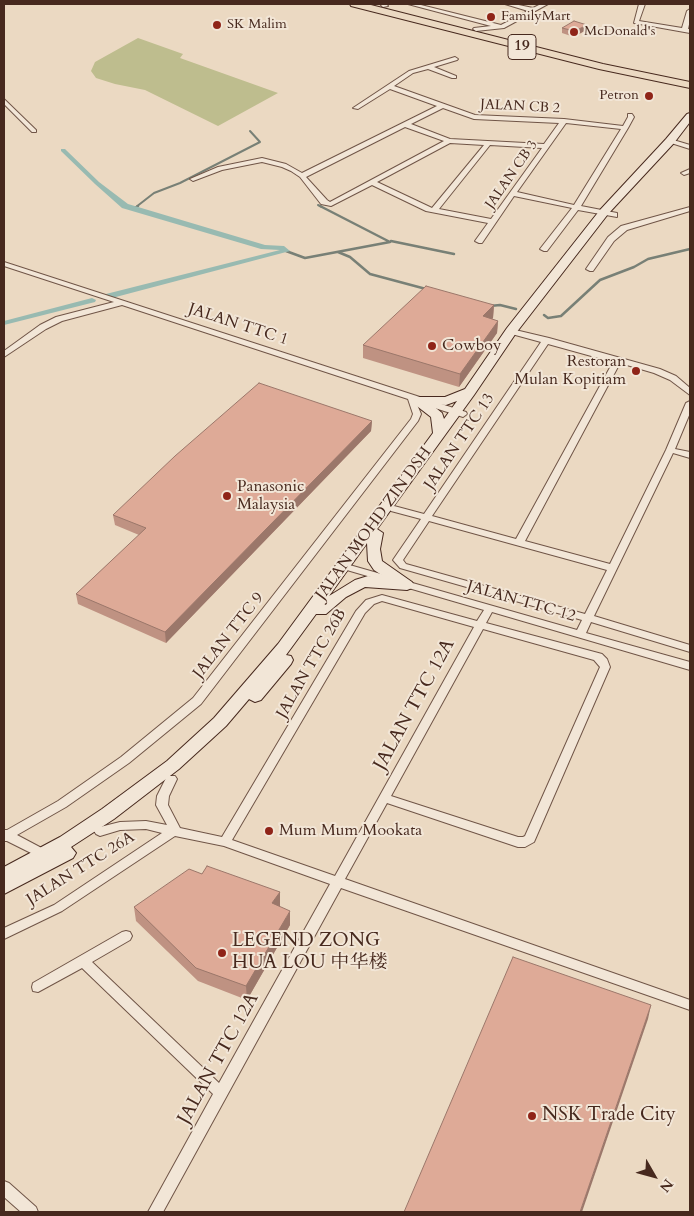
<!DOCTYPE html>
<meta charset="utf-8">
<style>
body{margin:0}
#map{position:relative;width:694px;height:1216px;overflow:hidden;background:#ebd9c2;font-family:Cardo,serif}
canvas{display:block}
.frame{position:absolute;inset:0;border:5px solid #47291e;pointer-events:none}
.north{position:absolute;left:629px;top:1151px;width:50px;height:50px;-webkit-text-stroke:4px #f2e6d7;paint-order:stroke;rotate:128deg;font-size:14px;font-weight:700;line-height:20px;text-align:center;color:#47291e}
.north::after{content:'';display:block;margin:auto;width:18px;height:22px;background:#47291e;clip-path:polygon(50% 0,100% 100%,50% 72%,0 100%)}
</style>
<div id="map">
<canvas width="694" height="1216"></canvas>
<div class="frame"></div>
<div class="north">N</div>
</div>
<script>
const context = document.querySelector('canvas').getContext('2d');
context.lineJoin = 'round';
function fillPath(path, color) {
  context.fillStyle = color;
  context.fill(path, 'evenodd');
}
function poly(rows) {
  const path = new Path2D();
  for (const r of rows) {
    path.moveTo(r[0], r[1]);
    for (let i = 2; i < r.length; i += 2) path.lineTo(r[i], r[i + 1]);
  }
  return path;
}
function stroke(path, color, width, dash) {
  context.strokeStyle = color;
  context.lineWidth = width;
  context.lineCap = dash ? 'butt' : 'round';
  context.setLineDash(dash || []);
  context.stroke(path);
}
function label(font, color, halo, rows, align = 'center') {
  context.font = font + ' Cardo,"Noto Serif SC",serif';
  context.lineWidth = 4;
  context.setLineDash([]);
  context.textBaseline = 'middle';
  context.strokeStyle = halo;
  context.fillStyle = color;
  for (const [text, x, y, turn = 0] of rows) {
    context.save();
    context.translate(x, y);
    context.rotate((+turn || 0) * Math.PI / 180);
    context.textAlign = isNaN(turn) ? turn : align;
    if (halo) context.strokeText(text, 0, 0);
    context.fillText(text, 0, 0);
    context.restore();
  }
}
const green = poly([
 [138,38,183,54,180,58,278,93,218,126,145,90,115,84,96,78,91,71,95,62]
]);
const streamFar1 = poly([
 [318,205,322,207],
 [136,207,154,193,180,183,260,142,250,131]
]);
const stream = poly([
 [320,206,390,242],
 [133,209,138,206],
 [391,241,454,254],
 [286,251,305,258,390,242],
 [338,252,350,257,370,274,426,289],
 [490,306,500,305,516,309],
 [544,315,548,318,561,316,600,280,634,267,648,259,690,249]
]);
const canal = poly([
 [61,149,65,149,99,182,128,204,265,245,284,246,290,251,112,298,106,298,106,294,280,250,261,249,122,208,95,184,61,151,61,149],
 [92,298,96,300,95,302,4,325,4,321,92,298]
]);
const street = poly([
 [380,4,386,4,388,6,383,7,380,4],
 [408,4,417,4,501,25,528,11,505,4,514,4,533,8,541,4,548,4,504,28,476,31,473,29,474,28,491,26,408,4],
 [639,4,645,4,639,21,682,28,687,11,690,9,690,20,688,29,690,29,690,33,634,23,639,4],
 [455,57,458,59,457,60,434,67,456,76,456,78,452,78,428,69,413,73,394,86,475,115,564,119,623,126,628,117,628,114,632,114,634,117,628,128,581,206,617,213,617,217,578,210,547,251,544,251,540,249,572,208,514,196,482,243,479,243,475,241,488,223,426,211,372,185,331,206,321,204,300,177,291,171,282,167,262,162,222,170,193,181,190,179,218,167,262,158,286,164,302,173,437,106,390,89,358,109,353,108,409,71,455,57],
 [443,108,474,119,559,123,544,144,450,139,411,124,443,108],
 [566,123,621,129,574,205,517,192,566,123],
 [405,127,444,141,330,202,327,200,306,177,405,127],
 [450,143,484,145,432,208,377,182,450,143],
 [490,145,542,148,491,219,439,209,490,145],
 [4,99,36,130,36,132,32,132,4,104,4,99],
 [670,139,690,145,690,149,668,142,667,141,670,139],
 [690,169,690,173,684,175,681,173,690,169],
 [690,207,690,211,627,230,614,241,593,271,590,271,586,269,608,237,621,226,690,207],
 [4,262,466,412,467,414,463,417,416,402,421,414,418,421,201,704,129,763,66,807,17,835,51,853,53,856,51,859,47,861,7,841,4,841,4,830,7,830,58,801,121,757,193,698,411,419,413,414,408,399,122,305,62,321,46,329,4,357,4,351,40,325,56,317,114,302,4,266,4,262],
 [508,329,511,329,549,338,660,369,676,376,690,388,690,395,670,380,654,373,620,363,525,541,610,564,666,450,686,403,690,401,690,413,675,449,690,452,690,458,673,453,594,616,690,645,690,652,591,622,586,633,690,662,690,670,492,612,486,623,602,654,607,659,610,667,534,842,525,847,518,847,387,803,345,879,690,1000,690,1010,341,888,163,1212,148,1212,213,1094,82,968,38,992,33,991,32,987,33,983,122,932,126,931,130,932,132,936,130,940,92,962,219,1083,330,884,224,846,175,836,62,911,4,939,4,928,54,905,162,833,146,829,120,830,100,836,96,834,94,831,96,828,120,822,146,821,167,825,156,805,157,796,167,776,175,776,177,779,169,796,168,805,180,828,222,837,356,611,366,600,382,595,477,621,484,610,340,568,338,566,340,564,346,564,577,630,582,620,400,568,393,560,421,519,391,511,389,509,391,507,394,506,424,514,541,342,508,333,508,329],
 [548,344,613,362,516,539,432,516,548,344],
 [429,521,516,545,607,570,585,614,406,564,403,560,429,521],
 [382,601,474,627,335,876,232,840,365,613,374,604,382,601],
 [483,629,594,660,600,667,525,836,523,837,518,837,391,796,483,629],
 [4,1181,9,1183,36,1207,38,1212,21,1212,4,1197,4,1181]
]);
const secondary = poly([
 [690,113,690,122,674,143,608,214,516,333,474,395,377,529,383,533,380,549,382,561,412,582,414,585,412,588,407,590,365,587,346,597,326,614,316,614,286,655,291,656,293,660,291,664,261,700,255,702,249,699,226,726,179,769,114,819,71,847,76,853,73,858,4,894,4,867,60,837,102,809,167,761,214,718,278,644,433,433,431,417,413,403,412,400,413,397,445,397,465,389,507,328,600,210,666,139,687,114,690,113],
 [457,401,444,419,442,413,431,404,446,405,457,401],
 [367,543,368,561,374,570,386,578,368,576,355,580,329,596,367,543]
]);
const highway = poly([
 [350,4,367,4,603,64,690,82,690,88,599,69,351,6,350,4]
]);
const wall = poly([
 [562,28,586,30,574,37,562,33],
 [494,305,493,318,492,319,498,321,497,333,459,387,363,358,363,345],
 [372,421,371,431,166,643,78,604,76,594,139,535,115,525,113,515],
 [202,874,280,892,280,907,290,925,247,1000,198,981,136,921,134,907]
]);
const shadedWall = poly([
 [587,25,586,30,574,37,575,31],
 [494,305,493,318,482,329,483,316],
 [498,321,497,333,459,387,460,374],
 [372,421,371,431,166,643,165,632],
 [280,892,280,906,273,917,272,903],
 [290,911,290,925,247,1000,246,986],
 [651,1005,648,1019,582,1212,580,1212]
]);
const building = poly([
 [574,21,587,25,575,31,562,28,574,21],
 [426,286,494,305,483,316,498,321,460,374,363,345,426,286],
 [259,383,372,421,165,632,76,594,146,528,113,515,175,456,259,383],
 [207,866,280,892,272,903,290,911,246,986,196,968,134,907,189,869,202,874,207,866],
 [513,957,651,1005,580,1212,404,1212,513,957]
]);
const markers = [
 [491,17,5,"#8f2418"],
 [217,25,5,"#8f2418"],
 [574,32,5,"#8f2418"],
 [649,96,5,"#8f2418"],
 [432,346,5,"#8f2418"],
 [636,371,5,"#8f2418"],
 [227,496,5,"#8f2418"],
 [269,831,5,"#8f2418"],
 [222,953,5,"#8f2418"],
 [532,1116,5,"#8f2418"]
];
const farPoinames = [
 ["FamilyMart",501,17],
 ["SK Malim",227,25],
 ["McDonald's",584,32],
 ["Petron",639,96,"right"]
];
const farStreetnames = [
 ["JALAN CB 2",520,107,3],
 ["JALAN CB 3",512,175,-55]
];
const shields = [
 [522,47,28]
];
const shieldNames = [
 ["19",522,47]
];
const streetNames = [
 ["JALAN TTC 1",238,325,18],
 ["JALAN TTC 13",460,442,-56],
 ["JALAN MOHD ZIN DSH",374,524,-54],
 ["JALAN TTC 12",521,602,16],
 ["JALAN TTC 9",229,636,-52],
 ["JALAN TTC 26B",312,664,-60],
 ["JALAN TTC 26A",81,869,-32]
];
const poiNames = [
 ["Cowboy",442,346],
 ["Restoran",626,362,"right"],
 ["Mulan Kopitiam",626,380,"right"],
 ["Panasonic",237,487],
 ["Malaysia",237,505],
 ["Mum Mum Mookata",279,831]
];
const nearStreetnames = [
 ["JALAN TTC 12A",415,705,-61],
 ["JALAN TTC 12A",219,1059,-61]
];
const nearPoinames = [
 ["LEGEND ZONG",232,942],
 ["HUA LOU 中华楼",232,964],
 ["NSK Trade City",542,1116]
];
fillPath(green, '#bebd8e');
stroke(streamFar1, '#788076', 2);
stroke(stream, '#788076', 2.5);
fillPath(canal, '#98bab1');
stroke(street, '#705547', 2);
stroke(secondary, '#47291e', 2);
stroke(highway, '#47291e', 2);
fillPath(street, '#f2e6d7');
fillPath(secondary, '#f2e6d7');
fillPath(highway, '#ebd9c2');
fillPath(wall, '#bf9282');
fillPath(shadedWall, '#9b776a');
fillPath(building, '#deaa97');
stroke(building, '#9b776a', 1);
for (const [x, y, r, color] of markers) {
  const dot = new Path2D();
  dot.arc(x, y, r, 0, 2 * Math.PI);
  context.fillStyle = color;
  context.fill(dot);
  stroke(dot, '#f2e6d7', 2);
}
label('14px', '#47291e', '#f2e6d7', farPoinames, 'left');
label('14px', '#47291e', '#f2e6d7', farStreetnames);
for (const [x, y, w] of shields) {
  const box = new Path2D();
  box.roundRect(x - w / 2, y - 12.5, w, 25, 4);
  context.fillStyle = '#f2e6d7';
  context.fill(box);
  stroke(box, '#47291e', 1);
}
label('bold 15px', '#47291e', null, shieldNames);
label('16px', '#47291e', '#f2e6d7', streetNames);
label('16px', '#47291e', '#f2e6d7', poiNames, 'left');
label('19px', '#47291e', '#f2e6d7', nearStreetnames);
label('19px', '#47291e', '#f2e6d7', nearPoinames, 'left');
</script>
